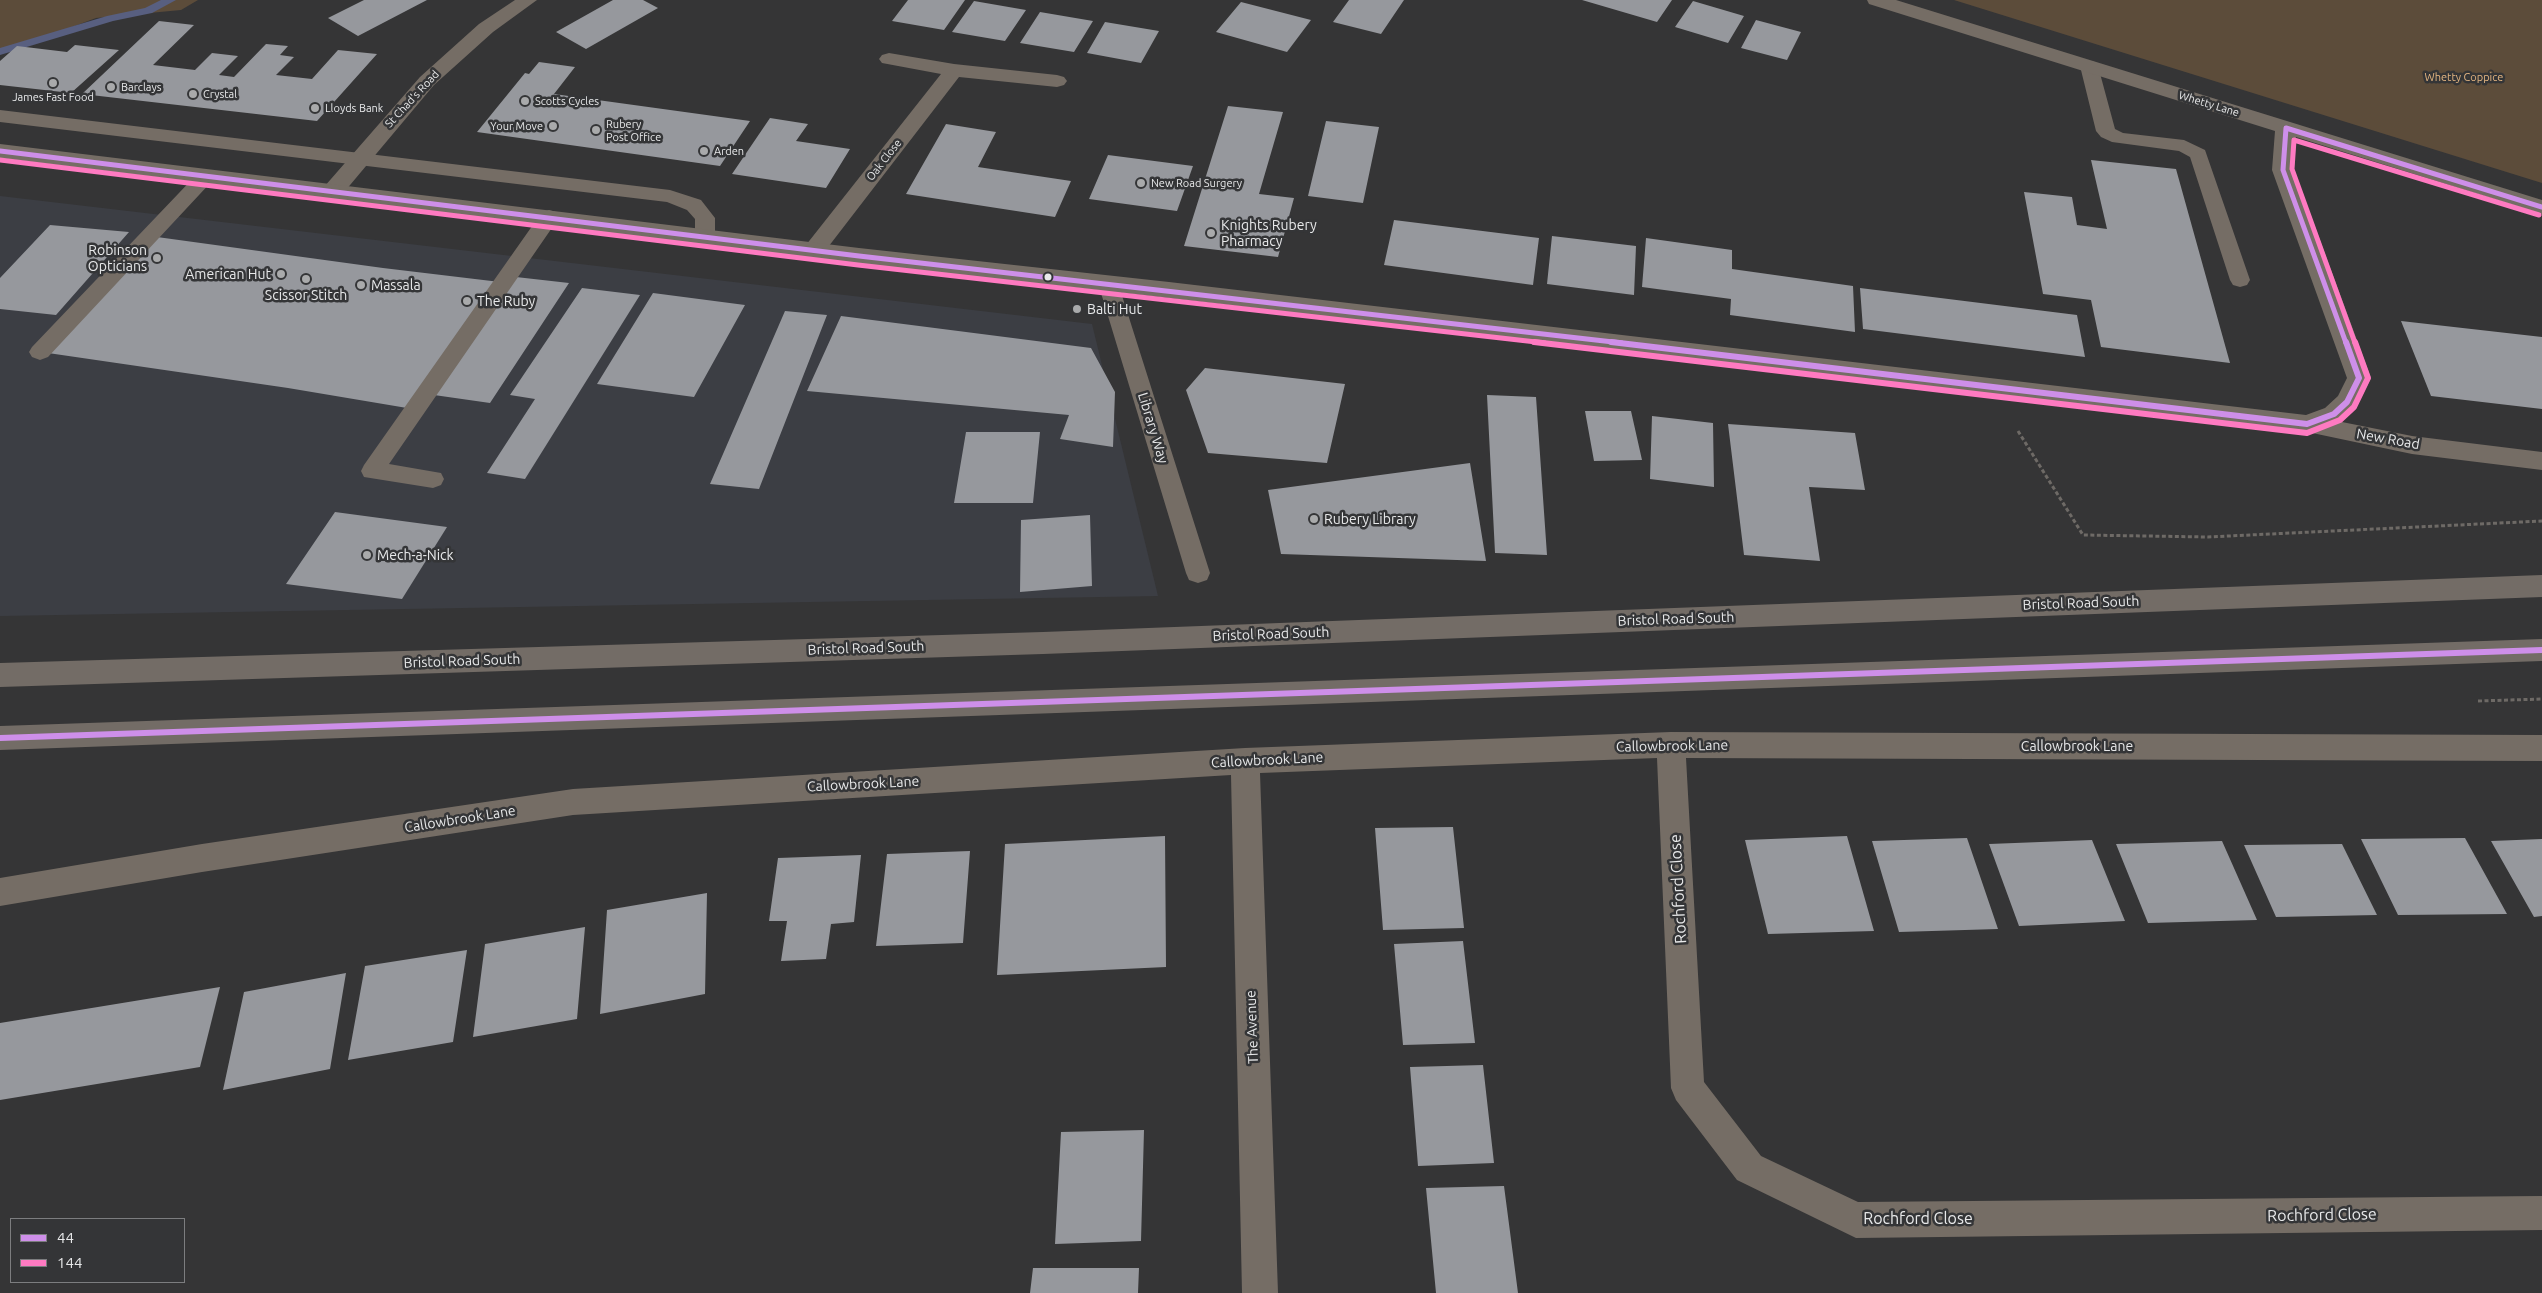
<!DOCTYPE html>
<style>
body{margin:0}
#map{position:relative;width:2542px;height:1293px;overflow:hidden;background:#353536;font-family:Ubuntu,sans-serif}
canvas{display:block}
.legend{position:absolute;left:10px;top:1218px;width:175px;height:65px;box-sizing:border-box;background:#343537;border:1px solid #7c7d7f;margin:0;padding:6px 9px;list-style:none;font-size:15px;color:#e8e9ea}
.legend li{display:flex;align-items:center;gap:10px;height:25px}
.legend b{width:25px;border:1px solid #7c7d7f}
</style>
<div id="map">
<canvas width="2542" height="1293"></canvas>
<ul class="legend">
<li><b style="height:6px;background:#ce8fe9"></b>44</li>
<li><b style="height:6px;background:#fe7ac1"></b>144</li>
</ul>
</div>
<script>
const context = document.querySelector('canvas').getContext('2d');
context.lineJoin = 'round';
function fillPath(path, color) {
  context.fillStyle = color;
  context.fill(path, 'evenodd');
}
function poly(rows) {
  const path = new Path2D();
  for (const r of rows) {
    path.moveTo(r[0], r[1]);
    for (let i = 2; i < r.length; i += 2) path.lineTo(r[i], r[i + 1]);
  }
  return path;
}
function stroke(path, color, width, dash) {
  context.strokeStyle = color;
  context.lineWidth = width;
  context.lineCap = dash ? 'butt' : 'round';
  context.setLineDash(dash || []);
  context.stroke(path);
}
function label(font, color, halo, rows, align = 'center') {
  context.font = font + ' Ubuntu,sans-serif';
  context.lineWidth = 5;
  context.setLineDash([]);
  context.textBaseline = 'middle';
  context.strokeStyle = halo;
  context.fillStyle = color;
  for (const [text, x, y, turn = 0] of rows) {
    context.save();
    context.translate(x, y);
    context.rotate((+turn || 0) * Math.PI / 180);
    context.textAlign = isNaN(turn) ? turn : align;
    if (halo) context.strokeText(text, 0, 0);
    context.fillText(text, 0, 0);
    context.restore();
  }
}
const built = poly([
 [0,196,1092,324,1158,596,0,616]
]);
const green = poly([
 [0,0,198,0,181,10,96,18,0,54],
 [1954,0,2542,0,2542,183]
]);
const stream = poly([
 [161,0,176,0,152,13,113,21,0,55,0,48,107,16,145,8,161,0]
]);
const building = poly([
 [364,0,427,0,358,36,328,18],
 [613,0,643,0,658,8,586,49,556,32],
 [908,0,965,0,944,30,892,21],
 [1349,0,1404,0,1381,34,1333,22],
 [1582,0,1672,0,1657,22],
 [974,1,1026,10,1005,41,952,32],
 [1693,1,1744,16,1728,43,1675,27],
 [1241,2,1311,20,1287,52,1216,32],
 [1040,12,1093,21,1074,52,1020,43],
 [1756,20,1801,32,1787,60,1741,48],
 [159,21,194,25,153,65,195,70,212,53,238,56,219,75,234,77,266,44,288,46,280,55,294,57,276,75,312,79,338,50,377,54,317,121,82,94],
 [1105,22,1159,31,1141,63,1087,53],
 [75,45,119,50,71,93,0,85,0,61,17,46,67,52],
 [539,62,575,67,554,94,750,121,720,166,477,132,525,73,529,74],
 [1228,106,1283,112,1259,194,1294,198,1278,257,1184,246],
 [770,118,808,124,796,141,850,149,826,188,732,174],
 [1326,121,1379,127,1363,203,1308,196],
 [946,124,996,132,978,167,1071,181,1055,217,906,194],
 [1108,155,1193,166,1177,211,1089,199],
 [2091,160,2176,169,2230,363,2101,347,2091,300,2043,294,2024,192,2072,197,2077,225,2107,229],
 [1394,220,1539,238,1533,285,1384,265],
 [50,225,129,232,56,315,0,309,0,278],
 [1552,236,1636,246,1634,295,1547,284],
 [157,237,383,268,500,282,407,408,288,388,48,353],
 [1646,238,1732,250,1732,269,1853,286,1855,332,1730,315,1731,299,1642,287],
 [516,277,569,283,490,403,434,395],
 [582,288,640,295,525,479,487,473,535,399,510,395],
 [1860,288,2077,315,2085,357,1863,329],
 [653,293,745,305,694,397,597,384],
 [785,311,827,315,759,489,710,484],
 [841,316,1091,348,1115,392,1113,447,1060,439,1069,415,807,391],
 [2401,321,2542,337,2542,409,2431,396],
 [1205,368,1345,384,1327,463,1208,453,1186,390],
 [1487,395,1536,397,1547,555,1495,553],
 [1585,411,1631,411,1642,460,1594,461],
 [1652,416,1713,423,1714,487,1650,479],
 [1728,424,1855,433,1865,490,1809,487,1820,561,1744,555],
 [966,432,1040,432,1033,503,954,503],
 [1470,463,1486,561,1281,554,1268,490],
 [335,512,447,527,402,599,286,584],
 [1090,515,1092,586,1020,592,1021,520],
 [1453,827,1464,928,1383,930,1375,828],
 [1165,836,1166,967,997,975,1005,844],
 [1847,836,1874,931,1768,934,1745,840],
 [1967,838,1998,929,1899,932,1872,841],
 [2465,838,2507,914,2398,915,2361,839],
 [2542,839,2542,916,2534,917,2491,841],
 [2092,840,2125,921,2019,926,1989,844],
 [2222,841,2257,920,2148,923,2116,844],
 [2342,844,2377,915,2276,917,2244,845],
 [970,851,963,943,876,946,887,854],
 [861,855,854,922,831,924,826,959,781,961,787,921,769,921,778,858],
 [707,893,705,994,600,1014,607,910],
 [585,927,577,1019,473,1037,485,944],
 [1463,941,1475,1043,1403,1045,1394,944],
 [467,950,453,1042,348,1060,365,966],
 [346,973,330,1069,223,1090,244,992],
 [220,987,200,1067,0,1100,0,1023],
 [1483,1065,1494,1163,1418,1166,1410,1067],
 [1144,1130,1141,1241,1055,1244,1061,1132],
 [1504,1186,1518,1293,1436,1293,1426,1188],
 [1033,1268,1139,1268,1138,1293,1030,1293]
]);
const path = poly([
 [2018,431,2083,535,2208,537,2542,521],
 [2478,701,2542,699]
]);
const service = poly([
 [2089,61,2095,62,2098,66,2115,129,2123,133,2184,140,2205,150,2250,280,2247,285,2240,287,2233,285,2230,280,2190,157,2179,151,2112,142,2101,137,2096,131,2080,66,2083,62,2089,61],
 [0,110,670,190,701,200,715,218,715,237,712,242,705,244,698,242,695,237,695,219,687,210,667,202,0,122,0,110],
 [206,170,213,172,216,176,213,180,48,357,40,360,32,357,29,352,32,347,199,172,206,170],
 [549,210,556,212,559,217,556,222,389,464,441,473,444,479,441,485,433,488,364,477,361,471,364,465,542,212,549,210],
 [1108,276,1115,278,1118,283,1210,573,1207,580,1198,583,1189,580,1186,573,1098,283,1101,278,1108,276]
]);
const minor = poly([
 [515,0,537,0,493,32,434,85,340,197,332,199,324,197,321,192,324,187,420,77,479,24,515,0],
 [889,53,954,64,1057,75,1064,77,1067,81,1064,85,1057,87,959,77,822,255,814,257,806,255,803,250,806,245,941,74,882,63,879,59,882,55,889,53],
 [2307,415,2412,436,2542,452,2542,470,2412,454,2298,430,2295,424,2298,418,2307,415],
 [1671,732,2542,735,2542,761,1686,758,1704,1082,1761,1156,1858,1202,2542,1196,2542,1230,1856,1238,1737,1180,1676,1100,1671,1088,1657,758,1260,773,1278,1293,1242,1293,1231,775,573,815,202,872,0,906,0,878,202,844,573,789,1245,748,1671,732]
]);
const tertiary = poly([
 [1867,0,1896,0,2542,200,2542,214,2296,137,2294,170,2371,378,2356,408,2343,420,2307,433,1169,298,859,264,0,158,0,144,859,248,1169,282,2306,415,2325,408,2338,396,2347,378,2272,170,2275,131,1869,4,1867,0]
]);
const trunk = poly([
 [2542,575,2542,597,1043,654,0,687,0,663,1043,632,2542,575],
 [2542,639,2542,661,0,750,0,726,2542,639]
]);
const bus1Far1 = poly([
 [0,151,859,256,1622,343],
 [2346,343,2283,170,2286,128,2542,207]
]);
const bus1 = poly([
 [1611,342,2307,424,2334,414,2347,402,2359,378,2346,342],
 [0,738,2542,650]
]);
const bus2Far1 = poly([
 [0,160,858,265,1545,343],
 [2355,343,2292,169,2294,140,2539,215]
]);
const bus2 = poly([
 [1534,342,2307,433,2340,420,2354,407,2368,378,2355,342]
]);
const markers = [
 [53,83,5,"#a9aaab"],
 [111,87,5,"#a9aaab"],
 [193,94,5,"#a9aaab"],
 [525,101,5,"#a9aaab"],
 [315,108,5,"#a9aaab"],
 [553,126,5,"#a9aaab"],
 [596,130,5,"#a9aaab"],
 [704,151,5,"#a9aaab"],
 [1141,183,5,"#a9aaab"],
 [1211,233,5,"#a9aaab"],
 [157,258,5,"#a9aaab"],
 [281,274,5,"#a9aaab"],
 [1048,277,4.5,"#e8e9ea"],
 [306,279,5,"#a9aaab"],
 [361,285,5,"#a9aaab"],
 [467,301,5,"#a9aaab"],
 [1077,309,5,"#a9aaab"],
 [1314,519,5,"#a9aaab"],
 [367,555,5,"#a9aaab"]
];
const farParknames = [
 ["Whetty Coppice",2464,77]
];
const farPoinames = [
 ["Barclays",121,87],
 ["Crystal",203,94],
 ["James Fast Food",53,97,"center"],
 ["Scotts Cycles",535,101],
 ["Lloyds Bank",325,108],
 ["Rubery",606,124],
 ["Post Office",606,137],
 ["Your Move",543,126,"right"],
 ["Arden",714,151],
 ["New Road Surgery",1151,183]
];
const farStreetnames = [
 ["St Chad's Road",412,99,-47],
 ["Whetty Lane",2209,104,17],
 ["Oak Close",884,160,-52]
];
const poiNames = [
 ["Knights Rubery",1221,225],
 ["Pharmacy",1221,241],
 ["Robinson",147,250,"right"],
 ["Opticians",147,266,"right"],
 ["American Hut",271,274,"right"],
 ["Massala",371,285],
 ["Scissor Stitch",306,295,"center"],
 ["The Ruby",477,301],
 ["Balti Hut",1087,309],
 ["Rubery Library",1324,519],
 ["Mech-a-Nick",377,555]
];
const streetNames = [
 ["Library Way",1153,428,73],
 ["New Road",2388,439,10],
 ["Bristol Road South",2081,603,-2],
 ["Bristol Road South",1676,619,-2],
 ["Bristol Road South",1271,634,-2],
 ["Bristol Road South",866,648,-2],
 ["Bristol Road South",462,661,-2],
 ["Callowbrook Lane",1672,746,-1],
 ["Callowbrook Lane",2077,746],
 ["Callowbrook Lane",1267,760,-3],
 ["Callowbrook Lane",863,784,-3],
 ["Callowbrook Lane",460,819,-9],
 ["The Avenue",1252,1027,-92]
];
const nearStreetnames = [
 ["Rochford Close",1678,889,-93],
 ["Rochford Close",2322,1215,-1],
 ["Rochford Close",1918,1219]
];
fillPath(built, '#3c3e44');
fillPath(green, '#5c4c3a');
fillPath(stream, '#585f80');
fillPath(building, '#96989d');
stroke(path, '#6e6a66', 3, [4, 2.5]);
fillPath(service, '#756d65');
fillPath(minor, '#756d65');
fillPath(tertiary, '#756d65');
fillPath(trunk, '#736c66');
stroke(bus1Far1, '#ce8fe9', 5);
stroke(bus1, '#ce8fe9', 6);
stroke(bus2Far1, '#fe7ac1', 5);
stroke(bus2, '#fe7ac1', 6);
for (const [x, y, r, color] of markers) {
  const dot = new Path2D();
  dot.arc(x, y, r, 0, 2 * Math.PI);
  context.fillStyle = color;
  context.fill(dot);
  stroke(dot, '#343537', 2);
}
label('11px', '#e4b581', '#343537', farParknames);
label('11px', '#e8e9ea', '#343537', farPoinames, 'left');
label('11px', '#e8e9ea', '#343537', farStreetnames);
label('14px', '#e8e9ea', '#343537', poiNames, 'left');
label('14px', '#e8e9ea', '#343537', streetNames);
label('16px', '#e8e9ea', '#343537', nearStreetnames);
</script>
